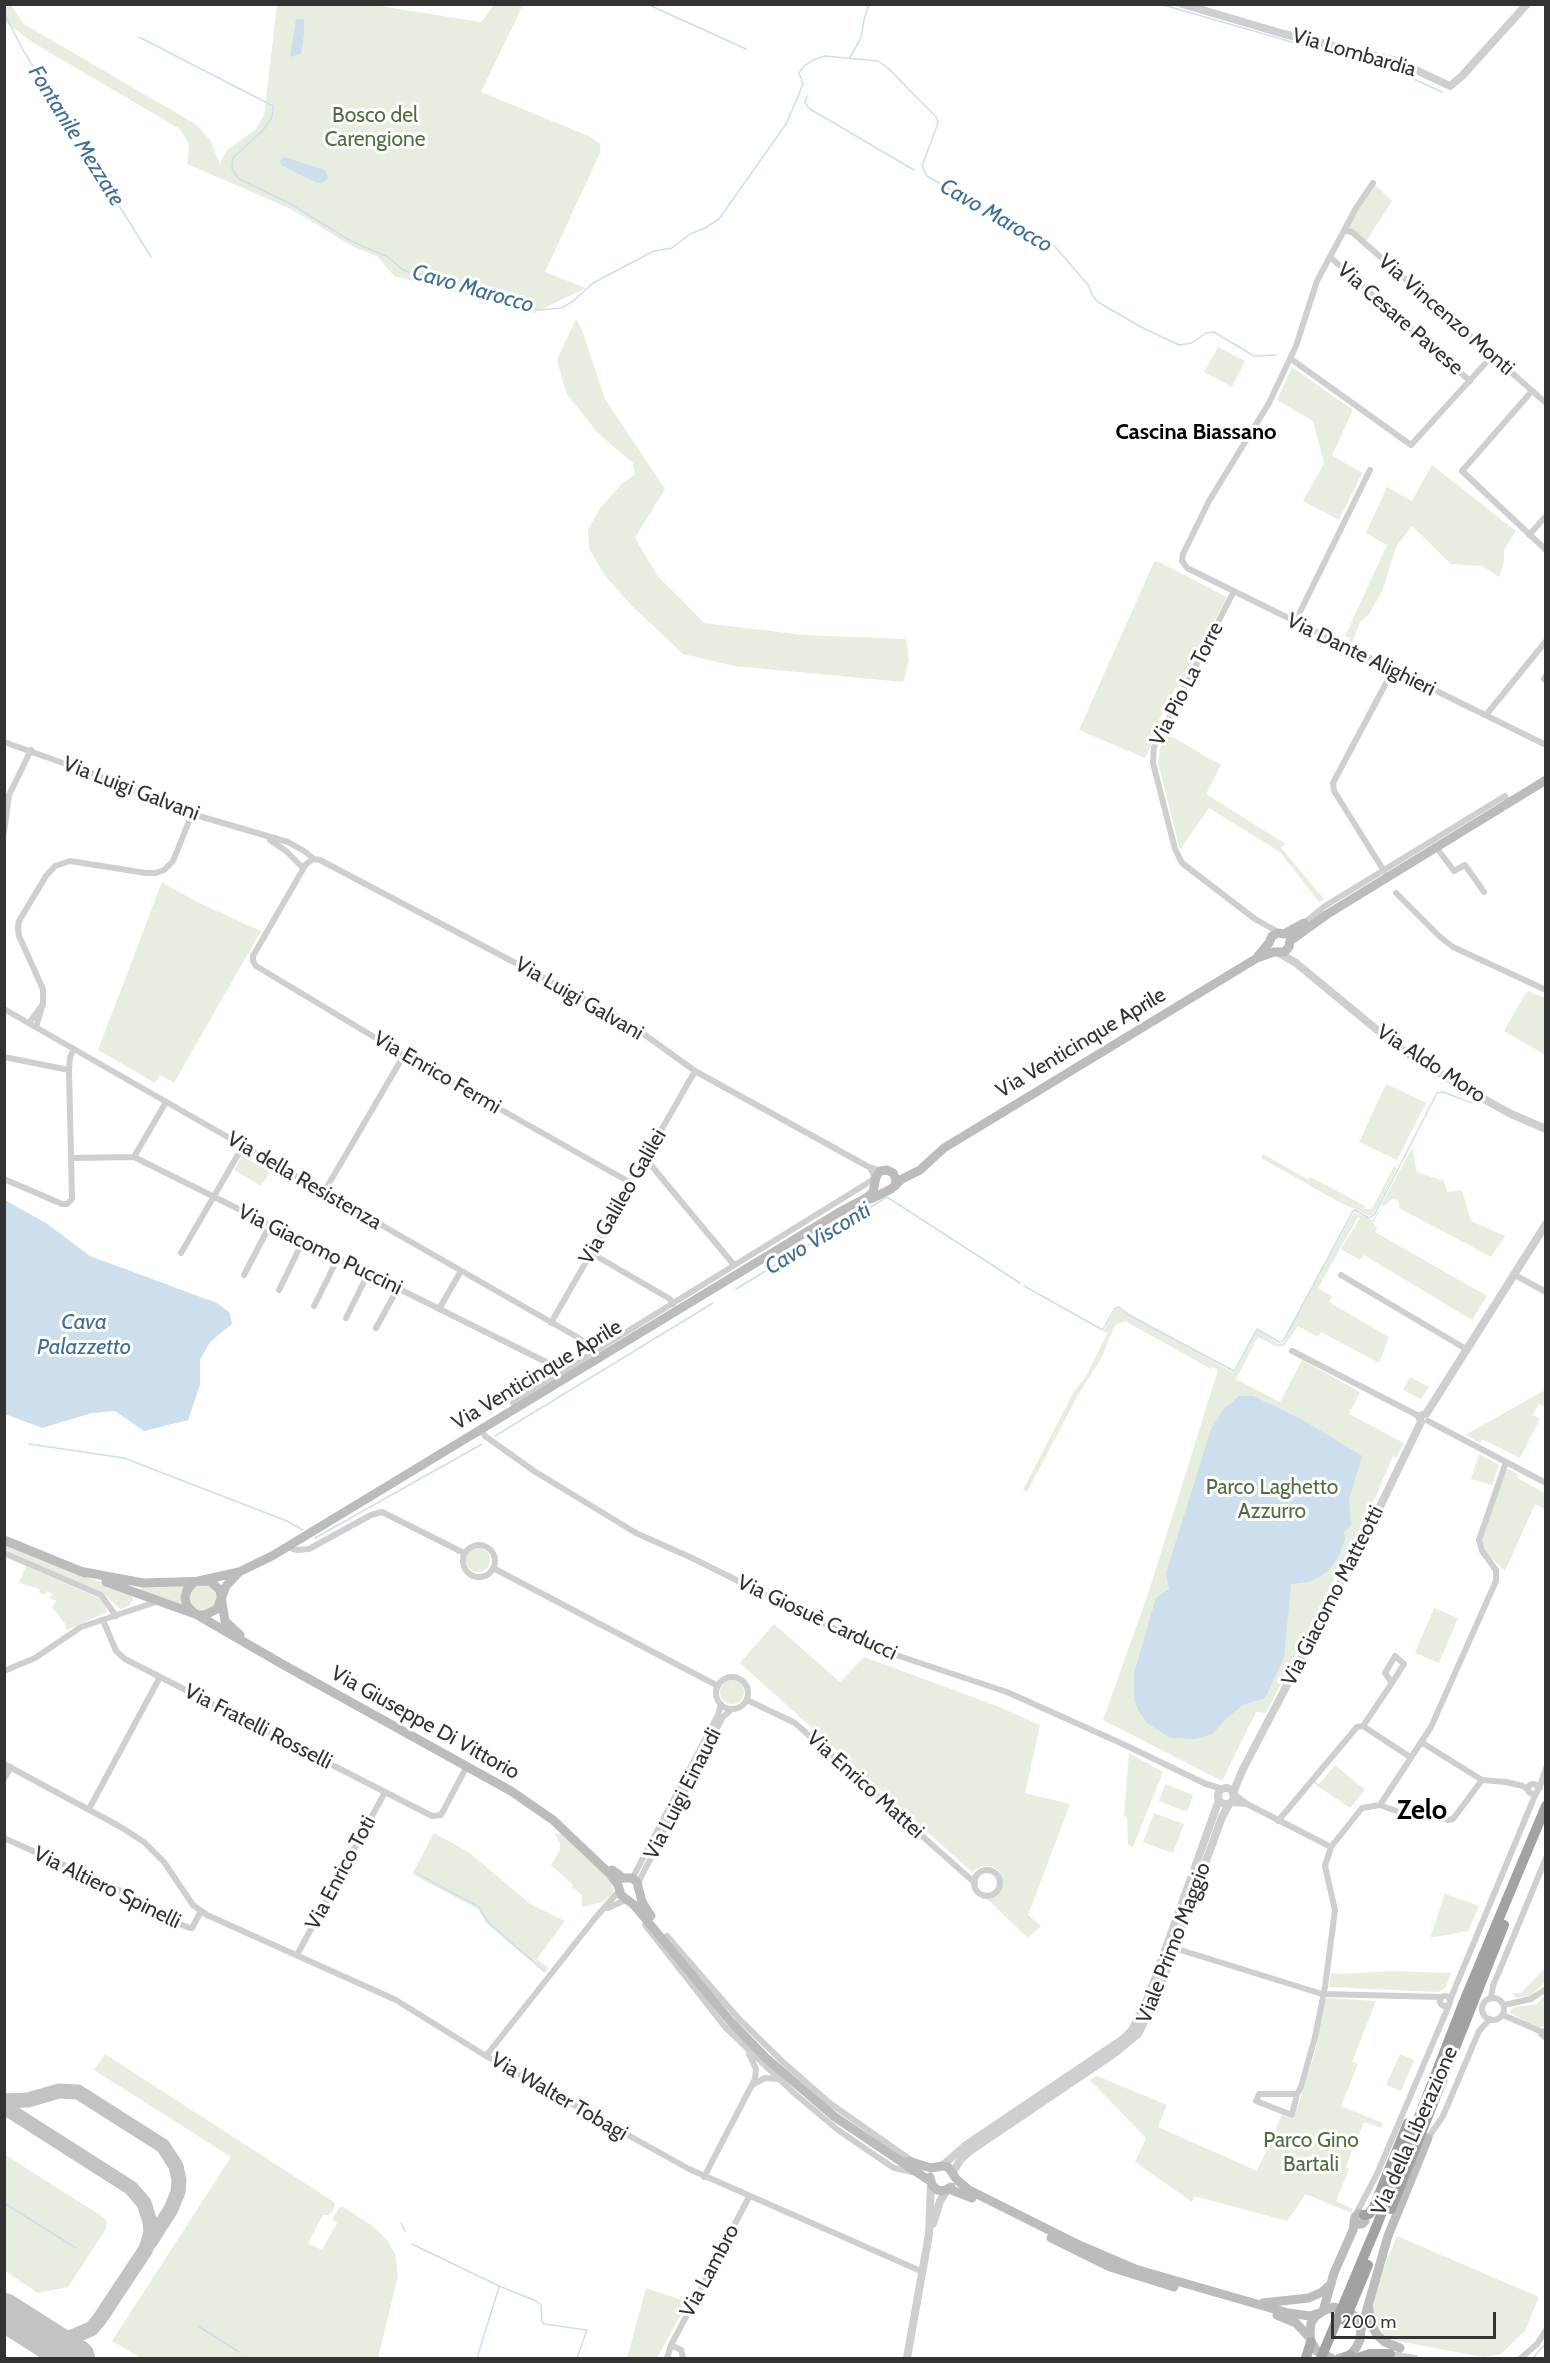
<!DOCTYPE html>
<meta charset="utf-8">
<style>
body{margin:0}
#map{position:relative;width:1550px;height:2363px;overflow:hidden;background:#fff;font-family:Cabin,sans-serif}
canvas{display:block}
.frame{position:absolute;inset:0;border:6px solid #323232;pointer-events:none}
.scale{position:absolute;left:1331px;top:2312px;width:165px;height:27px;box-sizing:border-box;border:3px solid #323232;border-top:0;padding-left:8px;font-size:18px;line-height:21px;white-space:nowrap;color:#323232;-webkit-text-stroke:4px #fff;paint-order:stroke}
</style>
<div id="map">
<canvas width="1550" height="2363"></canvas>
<div class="frame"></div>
<div class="scale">200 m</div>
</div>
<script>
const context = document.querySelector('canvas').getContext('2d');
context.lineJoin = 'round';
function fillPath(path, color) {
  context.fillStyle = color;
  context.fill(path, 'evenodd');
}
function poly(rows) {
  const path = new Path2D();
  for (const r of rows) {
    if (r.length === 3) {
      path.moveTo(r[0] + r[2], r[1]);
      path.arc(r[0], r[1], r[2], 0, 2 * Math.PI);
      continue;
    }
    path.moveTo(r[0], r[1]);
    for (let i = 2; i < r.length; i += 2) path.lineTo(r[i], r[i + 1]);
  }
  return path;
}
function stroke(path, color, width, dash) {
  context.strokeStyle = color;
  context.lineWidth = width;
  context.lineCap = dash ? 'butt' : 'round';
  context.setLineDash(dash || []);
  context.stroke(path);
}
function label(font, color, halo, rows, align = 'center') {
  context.font = font + ' Cabin,sans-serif';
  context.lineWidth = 6;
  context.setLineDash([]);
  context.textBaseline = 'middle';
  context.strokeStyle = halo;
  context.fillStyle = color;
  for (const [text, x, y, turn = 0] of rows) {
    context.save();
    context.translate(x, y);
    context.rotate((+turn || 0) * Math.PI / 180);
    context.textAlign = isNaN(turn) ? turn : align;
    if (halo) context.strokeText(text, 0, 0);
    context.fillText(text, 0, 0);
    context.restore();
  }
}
const green = poly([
 [4,5,11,5,24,24,197,125,210,140,220,164,226,151,256,129,264,115,277,5,374,5,481,22,494,5,523,5,481,92,591,137,600,144,600,153,545,272,586,288,534,313,394,276,377,256,350,245,291,209,187,164,189,144,180,129,35,44,5,22],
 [1373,183,1392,201,1365,243,1349,231,1348,226],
 [576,319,582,330,605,399,665,489,635,538,657,575,704,623,803,635,906,639,909,659,903,682,734,666,683,654,633,607,606,577,589,549,588,529,601,507,623,483,635,474,633,463,598,433,566,393,557,360],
 [1218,347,1245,361,1232,387,1204,372],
 [1292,367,1353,410,1332,455,1362,473,1339,520,1303,501,1324,463,1313,421,1277,400],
 [1432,465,1516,531,1504,550,1504,562,1499,577,1483,566,1451,564,1412,526,1396,547,1382,592,1369,614,1360,622,1352,643,1348,641,1350,638,1345,636,1387,545,1366,533,1387,487,1412,501],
 [1157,561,1227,597,1180,687,1175,688,1159,720,1161,724,1145,758,1079,730,1154,562],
 [1167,734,1221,765,1206,794,1286,844,1281,847,1283,850,1324,899,1319,902,1280,852,1209,808,1180,850,1158,763,1160,748],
 [162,882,197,902,261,931,174,1083,160,1075,155,1083,98,1050],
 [1527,991,1545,998,1545,1055,1504,1031],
 [1386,1084,1426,1103,1397,1160,1359,1142],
 [1412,1148,1417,1172,1444,1181,1447,1192,1462,1190,1471,1221,1505,1236,1491,1257,1399,1208,1399,1202,1395,1199,1390,1200,1384,1206,1381,1205],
 [1263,1154,1307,1179,1311,1177,1365,1206,1365,1209,1372,1209,1394,1166,1397,1168,1376,1211,1370,1216,1339,1202,1261,1158],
 [242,1156,270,1172,261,1186,234,1170],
 [1382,1207,1373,1223,1377,1228,1375,1232,1487,1296,1472,1320,1364,1255,1360,1260,1341,1249,1360,1218,1358,1217,1318,1288,1332,1296,1329,1302,1389,1337,1379,1363,1321,1332,1318,1337,1298,1326,1284,1346,1275,1346,1258,1337,1236,1379,1280,1402,1302,1360,1360,1392,1349,1414,1404,1443,1396,1458,1393,1456,1376,1496,1266,1713,1256,1712,1222,1781,1103,1720,1148,1594,1218,1370,1212,1367,1211,1369,1125,1321,1115,1325,1101,1359,1078,1395,1027,1492,1023,1490,1073,1393,1086,1376,1107,1334,1103,1331,1117,1307,1234,1373,1257,1330,1279,1344,1284,1342,1291,1325,1354,1212,1372,1220],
 [1410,1377,1429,1387,1421,1399,1403,1390],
 [1545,1390,1545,1407,1539,1404,1533,1415,1540,1419,1520,1458,1482,1439,1480,1443,1465,1435],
 [1479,1454,1499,1465,1492,1485,1471,1479],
 [1508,1469,1518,1474,1517,1478,1545,1493,1545,1509,1535,1504,1505,1571,1484,1551,1482,1540,1506,1470],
 [4,1543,77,1573,129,1593,133,1598,133,1601,127,1607,120,1609,103,1593,5,1550],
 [478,1560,12],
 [26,1566,99,1598,104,1602,107,1612,67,1630,66,1625,52,1607,57,1601,50,1598,52,1594,47,1591,45,1595,39,1592,40,1589,19,1583],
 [203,1598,14],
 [185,1585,182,1605,140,1591,143,1587],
 [1434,1608,1458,1618,1439,1663,1415,1653],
 [774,1624,840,1682,864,1657,997,1706,1040,1725,1025,1793,1070,1804,1028,1915,1041,1926,1028,1938,987,1899,998,1894,1003,1883,999,1871,992,1866,982,1866,972,1872,740,1663],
 [732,1692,12],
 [1129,1753,1163,1772,1133,1847,1128,1845,1127,1818,1124,1816],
 [1335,1765,1365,1790,1350,1808,1313,1783,1315,1781,1319,1784],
 [1165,1784,1193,1795,1187,1812,1159,1801],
 [1154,1813,1184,1824,1173,1853,1143,1842],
 [434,1833,470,1853,530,1904,565,1921,537,1959,549,1968,545,1973,486,1923,478,1909,412,1874],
 [555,1833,562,1834,602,1871,611,1884,614,1892,603,1902,582,1907,582,1895,572,1887,573,1885,551,1865,560,1850,560,1844],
 [1445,1894,1479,1906,1468,1931,1430,1938],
 [1545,1968,1545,1982,1531,1996,1515,1998,1513,1993,1521,1993],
 [1391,1971,1451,1973,1446,1987,1439,1992,1329,1987,1331,1973,1342,1974],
 [1545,1995,1545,2026,1539,2028,1511,2014,1510,2011,1514,2007,1537,2004],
 [1327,1998,1376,2001,1352,2062,1358,2064,1341,2106,1383,2123,1381,2128,1364,2122,1346,2166,1349,2169,1336,2201,1353,2209,1351,2213,1306,2194,1287,2221,1194,2196,1192,2202,1135,2162,1146,2138,1090,2080,1097,2076,1167,2105,1158,2127,1257,2171,1282,2115,1294,2119,1315,2052,1324,2002],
 [105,2054,334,2202,335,2206,332,2212,329,2215,323,2215,308,2243,322,2250,337,2223,332,2219,340,2207,343,2207,373,2226,387,2240,395,2254,398,2276,378,2358,140,2358,112,2341,231,2157,94,2070],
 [1400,2054,1414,2060,1401,2091,1386,2085],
 [4,2154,103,2217,107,2222,106,2229,68,2287,38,2293,5,2271],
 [1397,2236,1539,2297,1525,2331,1501,2354,1483,2357,1396,2341,1385,2335,1377,2327,1372,2312,1371,2300],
 [646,2288,688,2302,657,2358,627,2358]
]);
const water = poly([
 [296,19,304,19,304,35,301,54,290,57],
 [284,157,325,170,328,178,322,183,317,183,281,165,280,161],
 [5,1200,46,1223,90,1256,217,1303,230,1313,232,1324,210,1342,200,1360,200,1385,188,1420,144,1431,115,1411,92,1413,42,1428,5,1414],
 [1239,1396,1253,1396,1303,1420,1362,1456,1349,1500,1351,1525,1344,1533,1345,1539,1338,1558,1329,1570,1320,1577,1308,1582,1291,1584,1284,1658,1265,1698,1243,1705,1227,1718,1212,1734,1195,1739,1170,1738,1147,1723,1139,1711,1134,1700,1134,1673,1156,1598,1169,1589,1166,1573,1211,1429,1224,1409]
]);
const stream = poly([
 [647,4,746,49],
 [1160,4,1292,42,1383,65,1442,92],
 [4,13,24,52,151,257],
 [139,37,273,106,272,117,263,130,233,158,232,169,239,179,289,203,351,241,388,257,403,270,539,310,561,308,572,302,593,283,654,251,672,248,690,234,705,228,719,219,786,124,798,97,803,83,799,73,804,66,813,60,825,56,878,61,888,68,937,118,938,123,922,166,927,176,1024,232,1051,242,1089,286,1092,295,1098,302,1141,327,1179,345,1192,343,1206,333,1214,332,1254,356,1276,355],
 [850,57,861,38,864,20,869,4],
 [807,96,805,103,810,109,914,170],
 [1024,1286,1101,1329,1103,1329,1115,1308,1119,1307,1129,1315,1234,1371,1257,1329,1279,1342,1283,1341,1353,1211,1355,1210,1369,1218,1375,1214,1437,1093,1443,1092,1472,1103],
 [736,1289,887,1197,1020,1283],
 [495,1436,713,1303],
 [29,1444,124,1458,287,1521,303,1530],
 [315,1538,482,1444],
 [416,1873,479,1907,488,1922,544,1971],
 [4,2203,76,2248],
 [401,2223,405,2231],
 [412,2244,499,2286,536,2301,541,2305,542,2321,544,2324,587,2330,577,2358],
 [198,2326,239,2352],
 [245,2357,248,2358],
 [477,2358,499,2287],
 [1533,2358,1546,2343]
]);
const taxiway = poly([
 [4,2101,28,2100,59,2091,78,2092,163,2146,176,2166,179,2180,178,2192,171,2209,150,2242],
 [4,2107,131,2188,144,2203,150,2222,151,2232,146,2249,99,2320,91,2329,72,2337,64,2338,46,2335,32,2330]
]);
const runway = poly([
 [4,2312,76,2358]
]);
const minor = poly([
 [1373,183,1356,208,1317,281,1296,346,1269,403,1209,501,1183,554,1182,561,1187,568,1546,745],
 [1346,231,1352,232,1546,403],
 [1330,257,1470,381],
 [1291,359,1411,445,1492,356],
 [1532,391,1462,471,1546,550],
 [1529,535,1546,516],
 [1234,591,1154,747,1153,763,1175,849,1182,863,1255,919,1280,933],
 [1295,622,1370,470],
 [1546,676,1544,679,1546,680],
 [1486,715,1546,641],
 [4,742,94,774,192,814,288,842,304,851,314,859],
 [4,832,9,795,31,750],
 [270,840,286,851,303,868],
 [1436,847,1454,871,1465,865,1484,892],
 [1384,871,1334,791,1333,783,1393,670],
 [1396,893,1439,936,1453,947,1546,990],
 [1304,923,1325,906,1505,796,1509,803],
 [4,1009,577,1337,589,1346,599,1360],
 [29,1023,43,1004],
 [36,1027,43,1004,43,989,19,936,18,928,19,921,46,876,55,866,70,861,146,873,156,873,164,870,173,861,192,814],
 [4,1057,69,1070],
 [134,1157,166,1102],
 [72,1158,134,1157,552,1365,560,1373],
 [644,1161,650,1164,734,1265],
 [4,1179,62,1204,67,1204,72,1199,69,1070,70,1057,74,1049],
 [631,1183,404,1055,256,966,253,961,253,956,306,864,314,859,320,860,601,1008,627,1022,695,1071,867,1166,881,1171],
 [324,1192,404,1055],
 [181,1253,243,1146],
 [591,1253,670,1299,673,1304],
 [1513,1274,1546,1292],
 [244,1275,270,1225],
 [1341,1275,1466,1349],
 [279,1290,303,1241],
 [314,1306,338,1258],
 [439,1309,461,1271],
 [346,1318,368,1274],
 [551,1323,695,1071],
 [376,1328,398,1288],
 [1292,1351,1419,1416],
 [515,1410,513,1402,866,1184,875,1178,870,1168],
 [1428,1421,1546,1483],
 [481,1431,485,1436,534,1471,636,1533,692,1558,869,1646,1007,1692,1125,1745,1206,1784,1223,1789],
 [479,1561,16],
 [287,1547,296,1550,309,1549,371,1515,382,1512,464,1553],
 [4,1553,101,1595,116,1616],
 [493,1568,718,1686],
 [103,1620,116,1651,125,1659,432,1816,441,1815,467,1766],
 [1395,1656,1404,1664,1392,1683,1385,1673,1395,1656],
 [4,1671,35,1658,81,1627,159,1601],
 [732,1693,16],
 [747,1700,795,1723,975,1883],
 [1363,1726,1410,1757],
 [1363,1726,1392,1683],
 [1421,1742,1482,1780,1506,1782,1523,1786,1528,1790],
 [4,1764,119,1826,144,1842,164,1862,193,1905,207,1915,396,2000,486,2056,689,2169,923,2272],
 [4,1779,11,1767],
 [1533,1789,5],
 [1539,1789,1546,1768],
 [1234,1794,1247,1804,1331,1847],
 [1231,1803,1247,1804],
 [1380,1805,1431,1727,1496,1581,1496,1570,1482,1551,1479,1540,1506,1462],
 [89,1809,160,1677],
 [1278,1821,1357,1727,1363,1726],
 [4,1838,143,1901,172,1921,190,1928,192,1928,201,1911],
 [987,1883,13],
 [632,1879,718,1715,721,1704],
 [638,1883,723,1717,732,1709],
 [608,1908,628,1899],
 [645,1925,725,2027,794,2093,838,2130,873,2154,894,2168,917,2173],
 [667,1936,739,2019,783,2062,831,2104,911,2160],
 [1171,1947,1322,1994,1442,1997],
 [297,1955,385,1792],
 [1445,2001,5],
 [1491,1998,1493,1986,1546,1858],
 [1493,2009,11],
 [1450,2000,1536,1793],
 [1504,2005,1531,1999,1546,1989],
 [1503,2015,1542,2032],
 [1546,2030,1541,2034,1546,2038],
 [486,2056,596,1917,619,1891],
 [754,2084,765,2078,778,2079],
 [1297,2094,1259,2094,1256,2101,1292,2115,1297,2094,1301,2087,1315,2037,1325,1987,1335,1910,1325,1866,1331,1847,1362,1808,1380,1805,1407,1815,1415,1816,1425,1811,1448,1820,1453,1819,1482,1780],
 [1428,2138,1443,2116,1479,2031,1490,2019],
 [704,2177,755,2079,756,2069,749,2054],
 [1356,2214,1377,2174,1449,2005],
 [671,2345,749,2197],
 [1390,2354,1415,2358],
 [667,2358,671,2345,681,2350,683,2358],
 [1521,2358,1537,2344,1546,2330]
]);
const tertiary = poly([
 [1182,4,1284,34,1399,62,1450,86,1462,76,1527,4],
 [1279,953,1296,963,1399,1048,1461,1086,1509,1113,1546,1129],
 [1226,1796,8],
 [1233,1793,1243,1769,1372,1523,1421,1422,1419,1416,1426,1414,1546,1224],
 [942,2166,966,2145,1123,2039,1132,2030,1148,1998,1219,1800],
 [953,2172,961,2159,970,2151,1115,2053,1138,2034,1158,1994,1222,1817,1229,1804],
 [933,2224,940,2201,947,2190],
 [907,2358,929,2234,931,2184]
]);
const secondary = poly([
 [1284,934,1304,923],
 [1290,941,1326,915,1546,780],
 [1258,956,1269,943,1272,936,1278,933,1284,934],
 [895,1186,896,1179,893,1173,887,1170,880,1171,876,1177,873,1192,868,1197,838,1213,272,1556,239,1572,194,1582,187,1590,185,1598,187,1606,194,1613,282,1664,511,1791,553,1820,610,1874,618,1885,621,1895,634,1905,731,2022,766,2058,835,2117,930,2181],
 [871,1199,891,1189,902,1179,920,1170,944,1148,1257,958,1274,952,1284,952,1289,947,1290,941],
 [4,1540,85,1573],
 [79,1571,143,1583,210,1581,220,1590,225,1621,240,1635],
 [106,1582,198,1615,205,1615,217,1609,226,1586,239,1572],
 [612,1870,623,1878,632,1878,637,1882,642,1902,651,1916],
 [908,2161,931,2168,942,2166,948,2167,957,2180,969,2190,1079,2245,1135,2269,1288,2313,1310,2316,1319,2313],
 [930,2177,932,2185,937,2190,944,2191,951,2187],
 [949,2189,972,2198],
 [1051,2238,1110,2267,1174,2287],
 [1263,2303,1309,2298,1322,2292,1331,2284],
 [1369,2309,1370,2322,1377,2335,1385,2342,1400,2348],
 [1323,2311,1334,2273,1353,2230,1355,2217,1359,2213,1364,2216,1365,2221,1362,2224,1357,2224,1354,2221],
 [1277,2315,1296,2323,1310,2338],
 [1361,2330,1388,2236,1428,2138],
 [1331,2358,1317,2351,1311,2342,1310,2333,1311,2323,1316,2316,1323,2311,1334,2307,1350,2312,1357,2319,1361,2330,1360,2340,1356,2348,1350,2355,1339,2358]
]);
const primary = poly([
 [1306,2358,1311,2342],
 [1345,2358,1350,2355],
 [1358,2358,1370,2354,1390,2354]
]);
const trunk = poly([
 [1391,2209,1504,1925],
 [1364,2215,1369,2214,1374,2207,1408,2123],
 [1345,2320,1368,2265],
 [1321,2358,1377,2225,1463,2004,1546,1806]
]);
const streetNames = [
 ["Via Lombardia",1354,53,16],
 ["Via Vincenzo Monti",1446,315,41],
 ["Via Cesare Pavese",1400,319,41],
 ["Via Dante Alighieri",1361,655,26],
 ["Via Pio La Torre",1187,684,-63],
 ["Via Luigi Galvani",131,789,21],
 ["Via Luigi Galvani",579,999,30],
 ["Via Venticinque Aprile",1081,1043,-31],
 ["Via Aldo Moro",1431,1064,33],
 ["Via Enrico Fermi",437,1073,30],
 ["Via della Resistenza",304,1181,30],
 ["Via Galileo Galilei",623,1197,-60],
 ["Via Giacomo Puccini",320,1250,26],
 ["Via Venticinque Aprile",537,1375,-31],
 ["Via Giacomo Matteotti",1333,1596,-63],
 ["Via Giosuè Carducci",817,1618,25],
 ["Via Giuseppe Di Vittorio",425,1723,29],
 ["Via Fratelli Rosselli",258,1727,27],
 ["Via Enrico Mattei",865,1785,42],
 ["Via Luigi Einaudi",683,1794,-63],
 ["Via Enrico Toti",341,1873,-62],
 ["Via Altiero Spinelli",107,1888,26],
 ["Viale Primo Maggio",1174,1943,-69],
 ["Via Walter Tobagi",559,2097,30],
 ["Via della Liberazione",1415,2131,-66],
 ["Via Lambro",710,2271,-62]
];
const parkNames = [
 ["Bosco del",375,116],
 ["Carengione",375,140],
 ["Parco Laghetto",1272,1488],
 ["Azzurro",1272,1512],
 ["Parco Gino",1311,2141],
 ["Bartali",1311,2165]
];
const waterNames = [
 ["Fontanile Mezzate",76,136,58],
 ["Cavo Marocco",996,216,30],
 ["Cavo Marocco",473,289,16],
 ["Cavo Visconti",818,1239,-31],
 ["Cava",84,1323],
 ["Palazzetto",84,1348]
];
const neighbourhoodNames = [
 ["Cascina Biassano",1196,433]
];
const districtNames = [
 ["Zelo",1422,1811]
];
fillPath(green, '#e7eee0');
fillPath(water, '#cddfed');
stroke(stream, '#cddfed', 1.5);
stroke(taxiway, '#c3c3c3', 15);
stroke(runway, '#c3c3c3', 38);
stroke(minor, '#cfcfcf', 6);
stroke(tertiary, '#cfcfcf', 8);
stroke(secondary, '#bcbcbc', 9);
stroke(primary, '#aaa', 10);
stroke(trunk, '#a2a2a2', 10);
label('21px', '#323232', '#fff', streetNames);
label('21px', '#526d3f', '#fff', parkNames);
label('italic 22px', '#406d94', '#fff', waterNames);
label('bold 22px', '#000', '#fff', neighbourhoodNames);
label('bold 27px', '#000', '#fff', districtNames);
</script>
